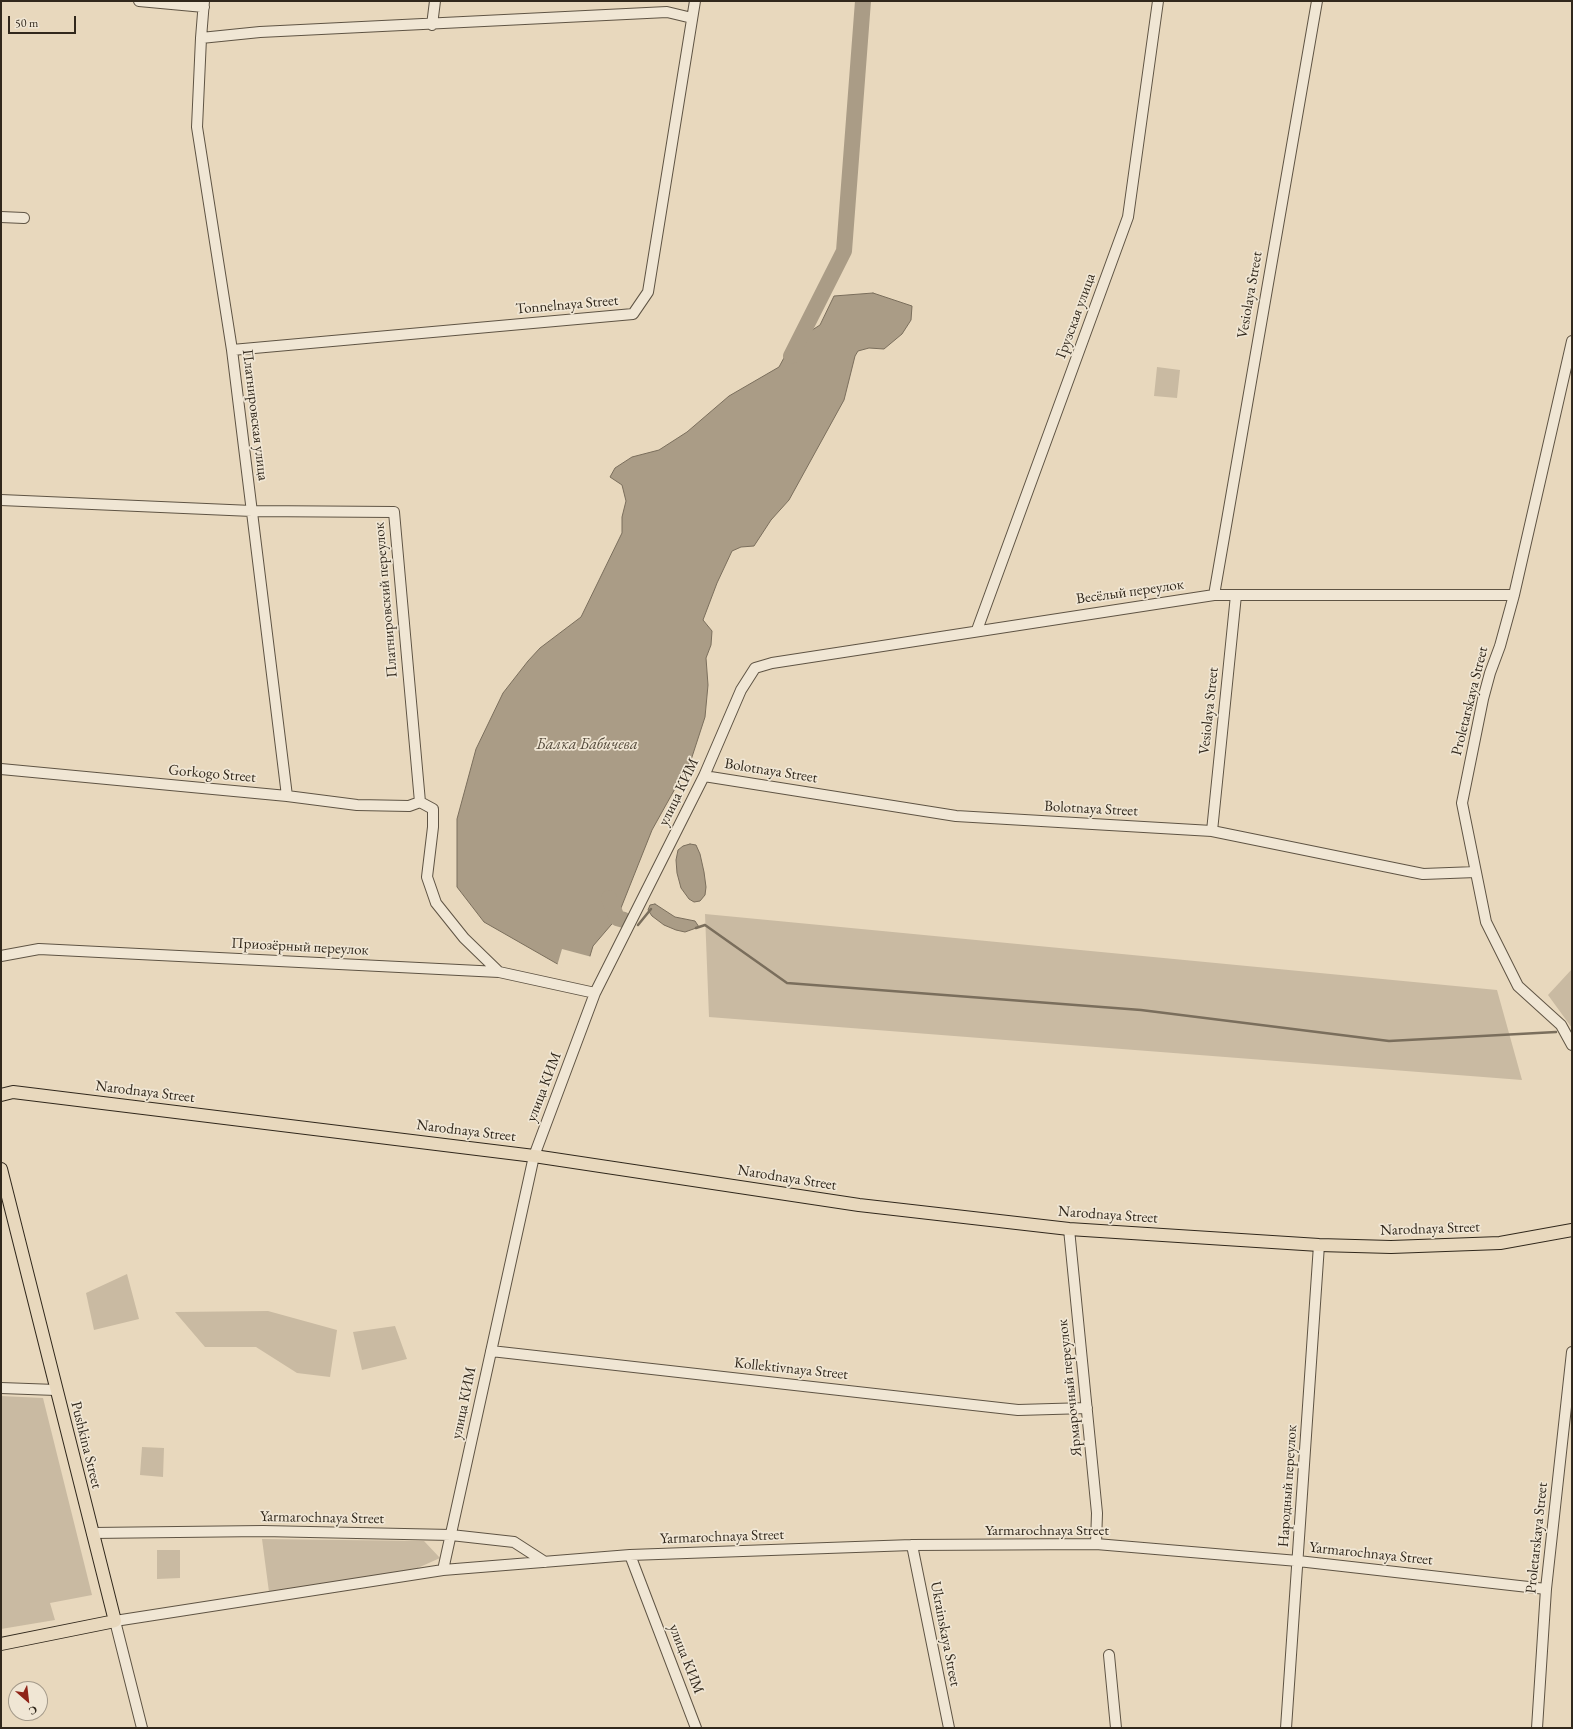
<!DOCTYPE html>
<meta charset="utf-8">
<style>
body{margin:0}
#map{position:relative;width:1573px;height:1729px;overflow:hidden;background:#e8d8bd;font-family:"EB Garamond",serif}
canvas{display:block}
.frame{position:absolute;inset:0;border:2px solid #31281c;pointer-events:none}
.north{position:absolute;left:8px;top:1681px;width:40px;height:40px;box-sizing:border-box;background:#f0e6d4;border:1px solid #a49a8a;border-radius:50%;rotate:152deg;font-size:11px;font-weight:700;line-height:16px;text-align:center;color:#31281c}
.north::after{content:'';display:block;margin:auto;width:14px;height:18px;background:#8f2418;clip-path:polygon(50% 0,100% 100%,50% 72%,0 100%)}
.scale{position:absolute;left:8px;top:16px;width:68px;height:18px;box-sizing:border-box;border:2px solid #31281c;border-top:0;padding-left:5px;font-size:12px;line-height:14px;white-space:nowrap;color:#31281c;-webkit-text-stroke:3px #f0e6d4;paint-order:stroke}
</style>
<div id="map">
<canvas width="1573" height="1729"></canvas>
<div class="frame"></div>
<div class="north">С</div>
<div class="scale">50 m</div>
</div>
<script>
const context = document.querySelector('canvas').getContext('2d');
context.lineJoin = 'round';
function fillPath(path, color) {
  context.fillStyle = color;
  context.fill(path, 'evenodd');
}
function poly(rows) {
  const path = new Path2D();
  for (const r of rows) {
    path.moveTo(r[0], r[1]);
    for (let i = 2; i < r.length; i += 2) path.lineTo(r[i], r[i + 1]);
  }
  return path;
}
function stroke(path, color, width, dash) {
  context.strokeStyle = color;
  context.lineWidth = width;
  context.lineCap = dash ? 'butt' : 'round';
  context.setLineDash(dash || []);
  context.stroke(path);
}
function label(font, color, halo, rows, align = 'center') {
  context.font = font + ' "EB Garamond",serif';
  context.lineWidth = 3.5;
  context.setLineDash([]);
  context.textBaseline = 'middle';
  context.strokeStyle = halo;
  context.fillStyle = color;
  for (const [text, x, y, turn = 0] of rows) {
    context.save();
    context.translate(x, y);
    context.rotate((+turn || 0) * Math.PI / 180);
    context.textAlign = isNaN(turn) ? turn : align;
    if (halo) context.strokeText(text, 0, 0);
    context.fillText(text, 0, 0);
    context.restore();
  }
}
const green = poly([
 [1157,367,1180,370,1177,398,1154,396],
 [705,914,1497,990,1522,1080,709,1017],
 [1572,969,1572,1028,1548,995],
 [127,1274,139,1319,94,1330,86,1293],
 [268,1311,337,1330,330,1377,297,1373,256,1347,205,1347,175,1312],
 [395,1326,407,1359,362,1370,353,1332],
 [1,1396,43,1398,92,1595,50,1603,55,1620,1,1629],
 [142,1447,164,1448,163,1477,140,1475],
 [262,1539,424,1541,440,1558,411,1571,269,1592],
 [157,1550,180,1550,180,1578,157,1579]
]);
const water = poly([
 [873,293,912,306,911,320,902,334,884,349,869,348,858,351,855,356,844,400,789,500,771,520,754,546,741,547,732,551,717,583,703,620,712,631,711,645,706,658,708,685,705,717,691,760,652,830,617,918,593,946,586,969,577,959,561,966,484,922,457,887,457,819,476,749,503,693,528,661,540,648,581,617,622,533,622,517,626,501,622,485,610,477,615,468,632,457,659,450,687,432,729,396,779,367,792,343,820,325,834,296,873,293],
 [690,844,696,845,700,854,704,872,706,887,705,895,700,901,694,902,689,899,681,888,677,873,676,860,678,850,683,846,690,844],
 [655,904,675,917,695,921,699,927,685,932,676,930,664,925,652,916,648,910,650,905,655,904]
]);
const pier = poly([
 [562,949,592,957,588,970,581,971,576,961,562,968,557,966]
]);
const stream = poly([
 [638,925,651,909],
 [696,928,705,925,787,983,1141,1010,1389,1041,1556,1032]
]);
const river = poly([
 [791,356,844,251,863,1],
 [609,898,617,918,624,920]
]);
const minor = poly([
 [139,1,204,7],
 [204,1,201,38,197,127,232,350,287,796],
 [432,25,435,1],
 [201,38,260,32,667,12,692,18],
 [1,217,24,218],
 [1572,341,1514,595,1500,646,1490,673,1483,699,1462,803,1486,922,1518,986,1561,1025,1572,1045],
 [232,350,633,314,648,292,695,1],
 [1,500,252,511,394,512,420,802,433,809,433,827,427,877,436,903,464,938,499,972],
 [1214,595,1317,1],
 [977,630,1128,217,1158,1],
 [1,769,287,796,357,805,409,806,420,802],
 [704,776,956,816,1212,831,1423,874,1476,872],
 [1212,831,1236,595],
 [1,956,39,949,499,972,595,993],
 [1069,1229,1097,1513,1096,1544],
 [491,1351,1018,1410,1087,1408],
 [1,1388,56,1390],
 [92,1533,263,1531,451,1535,514,1542,545,1562],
 [912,1545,949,1728],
 [630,1555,696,1728],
 [443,1570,534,1156,595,993,704,776,741,690,755,668,772,663,1214,595,1514,595],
 [1109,1655,1116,1728],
 [142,1728,115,1621,443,1570,630,1555,912,1545,1096,1544,1298,1561,1546,1589],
 [1286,1728,1319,1245],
 [1537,1728,1546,1589,1572,1352]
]);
const major = poly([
 [1,1095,13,1092,534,1156,859,1205,1069,1229,1319,1245,1391,1247,1500,1243,1572,1230],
 [1,1169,115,1621,1,1644]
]);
const streetNames = [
 ["Vesiolaya Street",1250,295,-80],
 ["Tonnelnaya Street",567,305,-5],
 ["Грузская улица",1076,316,-70],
 ["Платнировская улица",255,415,83],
 ["Весёлый переулок",1130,592,-8],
 ["Платнировский переулок",386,600,-95],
 ["Proletarskaya Street",1470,701,-76],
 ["Vesiolaya Street",1209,711,-84],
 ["Bolotnaya Street",771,771,9],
 ["Gorkogo Street",212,774,5],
 ["улица КИМ",679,792,-64],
 ["Bolotnaya Street",1091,809,3],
 ["Приозёрный переулок",300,947,3],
 ["улица КИМ",544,1087,-69],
 ["Narodnaya Street",145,1092,7],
 ["Narodnaya Street",466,1131,7],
 ["Narodnaya Street",787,1178,9],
 ["Narodnaya Street",1108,1215,4],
 ["Narodnaya Street",1430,1229,-2],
 ["Kollektivnaya Street",791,1369,6],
 ["Ярмарочный переулок",1070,1388,-96],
 ["улица КИМ",464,1403,-78],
 ["Pushkina Street",86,1445,76],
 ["Народный переулок",1288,1486,-86],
 ["Yarmarochnaya Street",322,1518,1],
 ["Yarmarochnaya Street",1047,1531],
 ["Yarmarochnaya Street",722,1537,-2],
 ["Proletarskaya Street",1537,1538,-84],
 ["Yarmarochnaya Street",1371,1554,6],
 ["Ukrainskaya Street",945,1634,79],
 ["улица КИМ",686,1659,69]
];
const waterNames = [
 ["Балка Бабичева",587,745]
];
fillPath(green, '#c9baa2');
fillPath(water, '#aa9c86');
stroke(water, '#7a6e5c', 1);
fillPath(pier, '#e8d8bd');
stroke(stream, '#7a6e5c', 2.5);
stroke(river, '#aa9c86', 16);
stroke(minor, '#5f5444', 12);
stroke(major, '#31281c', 14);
stroke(minor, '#f0e6d4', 10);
stroke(major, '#e8d8bd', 12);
label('15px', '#31281c', '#f0e6d4', streetNames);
label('italic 16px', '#554b3c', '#f0e6d4', waterNames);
</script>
